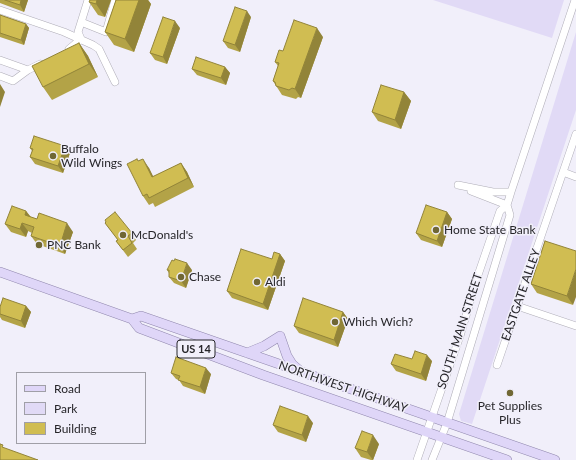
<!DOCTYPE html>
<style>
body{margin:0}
#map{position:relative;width:576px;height:460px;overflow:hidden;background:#f1effa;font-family:Lato,sans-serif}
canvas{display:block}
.legend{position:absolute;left:16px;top:372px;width:130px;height:72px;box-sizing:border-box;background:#f1effa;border:1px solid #a09fa7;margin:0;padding:5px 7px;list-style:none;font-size:12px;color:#27262a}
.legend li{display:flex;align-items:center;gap:8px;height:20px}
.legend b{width:20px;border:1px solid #a09fa7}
</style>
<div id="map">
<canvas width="576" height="460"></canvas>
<ul class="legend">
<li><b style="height:5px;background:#dfd6f8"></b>Road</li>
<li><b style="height:11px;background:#e1daf6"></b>Park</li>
<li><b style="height:11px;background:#d0bd52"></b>Building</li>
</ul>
</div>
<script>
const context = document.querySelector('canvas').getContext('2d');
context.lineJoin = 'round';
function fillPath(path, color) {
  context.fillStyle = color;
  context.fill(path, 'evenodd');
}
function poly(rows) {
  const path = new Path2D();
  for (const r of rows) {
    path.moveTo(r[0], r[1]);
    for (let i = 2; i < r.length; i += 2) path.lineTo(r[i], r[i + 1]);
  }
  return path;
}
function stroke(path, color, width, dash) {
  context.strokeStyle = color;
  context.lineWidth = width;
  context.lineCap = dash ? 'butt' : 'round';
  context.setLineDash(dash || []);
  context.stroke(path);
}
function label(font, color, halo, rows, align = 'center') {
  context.font = font + ' Lato,sans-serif';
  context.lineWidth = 3;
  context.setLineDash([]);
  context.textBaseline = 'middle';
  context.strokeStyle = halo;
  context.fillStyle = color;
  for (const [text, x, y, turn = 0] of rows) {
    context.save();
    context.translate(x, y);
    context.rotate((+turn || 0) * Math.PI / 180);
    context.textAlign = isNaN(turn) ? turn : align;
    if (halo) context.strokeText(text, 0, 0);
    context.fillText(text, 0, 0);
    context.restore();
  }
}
const green = poly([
 [433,0,564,0,552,38],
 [576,32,576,110,472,424,461,421,459,414]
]);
const minor = poly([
 [0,10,64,32,93,45,99,49,115,82],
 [81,22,106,32,115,0],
 [69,49,81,39,78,32,88,0],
 [0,60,28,70,40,64],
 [0,76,13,81,28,70],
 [563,172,576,177],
 [458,185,493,192,511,192],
 [471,191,507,205],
 [517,306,576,326],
 [497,365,576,134],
 [417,460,460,336,477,278,500,211,507,205,511,192,575,0],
 [432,460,447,423,510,215,507,205]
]);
const major = poly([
 [0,272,132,319,139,328,263,375,507,460],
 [132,319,141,316,555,460],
 [247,353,264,346,280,336,287,356,292,364,299,370]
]);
const wall = poly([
 [0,0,28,0,24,12,0,3],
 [90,0,111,0,105,17,98,15,89,2],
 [116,0,148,0,151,4,134,52,114,45,105,32],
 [0,15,26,24,29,28,24,45,0,37],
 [251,17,240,52,228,48,223,41],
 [180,28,167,64,155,60,150,53],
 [323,37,301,98,298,97,296,99,282,95,273,81,278,66,275,62,283,51],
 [79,43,88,56,98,77,52,100,43,87],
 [225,67,230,73,226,85,197,75,192,69],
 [404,92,411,101,401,129,378,121,372,112],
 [65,146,70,153,63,173,35,164,30,157,32,151,30,148],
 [139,161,149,168,153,177,181,163,187,172,194,187,155,207,153,203,149,205,143,196],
 [26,211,31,217,73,232,65,254,37,244,31,236,32,233,28,231,26,237,11,232,5,224],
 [447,212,452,219,442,247,421,240,416,233],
 [105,223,132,233,136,240,133,243,137,249,128,257,116,241,118,240],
 [545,241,573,305,537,293,531,284],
 [280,254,285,261,268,310,232,298,227,291,272,259],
 [167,270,192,270,186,288,174,283,169,277,169,273],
 [26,306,31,312,25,328,2,320,0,317,0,307],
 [343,312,348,319,338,347,299,333,294,326],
 [412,359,432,361,426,381,396,371,391,364],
 [171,373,211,374,205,394,183,386,179,380,176,379],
 [313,423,306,442,278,432,273,425],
 [379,444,373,460,371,460,361,457,355,448]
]);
const shadedWall = poly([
 [21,0,28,0,24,12,20,5],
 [97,0,111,0,105,17,96,4],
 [139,0,148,0,151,4,134,52,125,39],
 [247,11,251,17,240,52,235,45],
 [175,21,180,28,167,64,163,57],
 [26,24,29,28,24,45,21,40],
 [317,28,323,37,301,98,295,89],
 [79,43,88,56,98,77,89,64],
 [225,67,230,73,226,85,221,78],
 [0,84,5,92,0,107],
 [404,92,411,101,401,129,395,120],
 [65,146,70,153,63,173,58,166],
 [143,159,149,168,158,186,152,177],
 [181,163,187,172,194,187,188,178],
 [26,211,32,219,25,215],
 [447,212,452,219,442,247,437,241],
 [22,223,28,231,26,237,20,229],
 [67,223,73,232,65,254,60,246],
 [280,254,285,261,268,310,263,304],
 [187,263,192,270,186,288,181,281],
 [576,269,576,297,573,305,567,296],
 [26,306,31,312,25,328,21,321],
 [343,312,348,319,338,347,334,340],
 [427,355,432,361,426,381,421,374],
 [206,368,211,374,205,394,200,387],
 [308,416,313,423,306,442,302,435],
 [373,435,379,444,373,460,367,452]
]);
const building = poly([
 [5,0,21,0,20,5,5,0],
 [90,0,97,0,96,4,89,2,90,0],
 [116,0,139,0,125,39,105,32,116,0],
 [235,7,247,11,235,45,223,41,235,7],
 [0,15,26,24,21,40,0,33,0,15],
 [163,17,175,21,163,57,150,53,163,17],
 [294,20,317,28,295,89,292,88,289,90,276,86,275,82,273,81,279,63,275,62,279,50,283,51,294,20],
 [79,43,89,64,43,87,32,66,79,43],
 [196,57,225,67,221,78,192,69,196,57],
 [381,85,404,92,395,120,372,112,381,85],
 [34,136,65,146,58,166,30,157,33,149,30,148,34,136],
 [137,159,138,161,143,159,152,177,181,163,188,178,149,198,147,194,143,196,127,164,137,159],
 [426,205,447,212,437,241,416,233,426,205],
 [12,206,26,211,25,215,37,219,39,213,67,223,60,246,31,236,34,227,22,223,20,229,5,224,12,206],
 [115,212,132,233,128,236,132,243,123,250,116,241,118,240,105,223,106,222,105,220,115,212],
 [545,241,576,251,576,269,567,296,531,284,545,241],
 [241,249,272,259,274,252,280,254,263,304,227,291,241,249],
 [175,259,187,263,181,281,169,277,169,270,167,270,172,260,174,261,175,259],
 [3,298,26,306,21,321,0,314,0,307,3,298],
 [303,298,343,312,334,340,294,326,303,298],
 [415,351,427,355,421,374,391,364,395,354,412,359,415,351],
 [176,357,206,368,200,387,178,380,180,376,171,373,176,357],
 [280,406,308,416,302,435,273,425,280,406],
 [362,431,373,435,367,452,355,448,362,431],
 [0,444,3,445,2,447,38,460,0,460,0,444]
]);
const markers = [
 [53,156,4,"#706734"],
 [436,230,4,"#706734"],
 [123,235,4,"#706734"],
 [39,245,4,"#706734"],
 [181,277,4,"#706734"],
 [257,282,4,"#706734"],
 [335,322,4,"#706734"],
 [510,393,4,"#706734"]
];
const shields = [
 [196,349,38]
];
const shieldNames = [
 ["US 14",196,349]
];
const poiNames = [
 ["Buffalo",61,149],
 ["Wild Wings",61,163],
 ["Home State Bank",444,230],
 ["McDonald's",131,235],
 ["PNC Bank",47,245],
 ["Chase",189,277],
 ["Aldi",265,282],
 ["Which Wich?",343,322],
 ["Pet Supplies",510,406,"center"],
 ["Plus",510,420,"center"]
];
const streetNames = [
 ["EASTGATE ALLEY",521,295,-71],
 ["SOUTH MAIN STREET",460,331,-72],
 ["NORTHWEST HIGHWAY",343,387,19]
];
fillPath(green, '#e1daf6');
stroke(minor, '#afadb7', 8);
stroke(major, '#9087ad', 10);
stroke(minor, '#fff', 7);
stroke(major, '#dfd6f8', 9);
fillPath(wall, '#b3a347');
fillPath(shadedWall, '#928439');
fillPath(building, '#d0bd52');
stroke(building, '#928439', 1);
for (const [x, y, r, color] of markers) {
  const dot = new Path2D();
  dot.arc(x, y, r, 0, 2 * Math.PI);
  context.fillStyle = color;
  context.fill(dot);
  stroke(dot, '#f1effa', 1.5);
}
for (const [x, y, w] of shields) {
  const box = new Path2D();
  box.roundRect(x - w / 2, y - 9, w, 18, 3);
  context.fillStyle = '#f1effa';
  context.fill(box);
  stroke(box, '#27262a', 1);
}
label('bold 11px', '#27262a', null, shieldNames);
label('12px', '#27262a', '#f1effa', poiNames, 'left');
label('12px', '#27262a', '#f1effa', streetNames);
</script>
